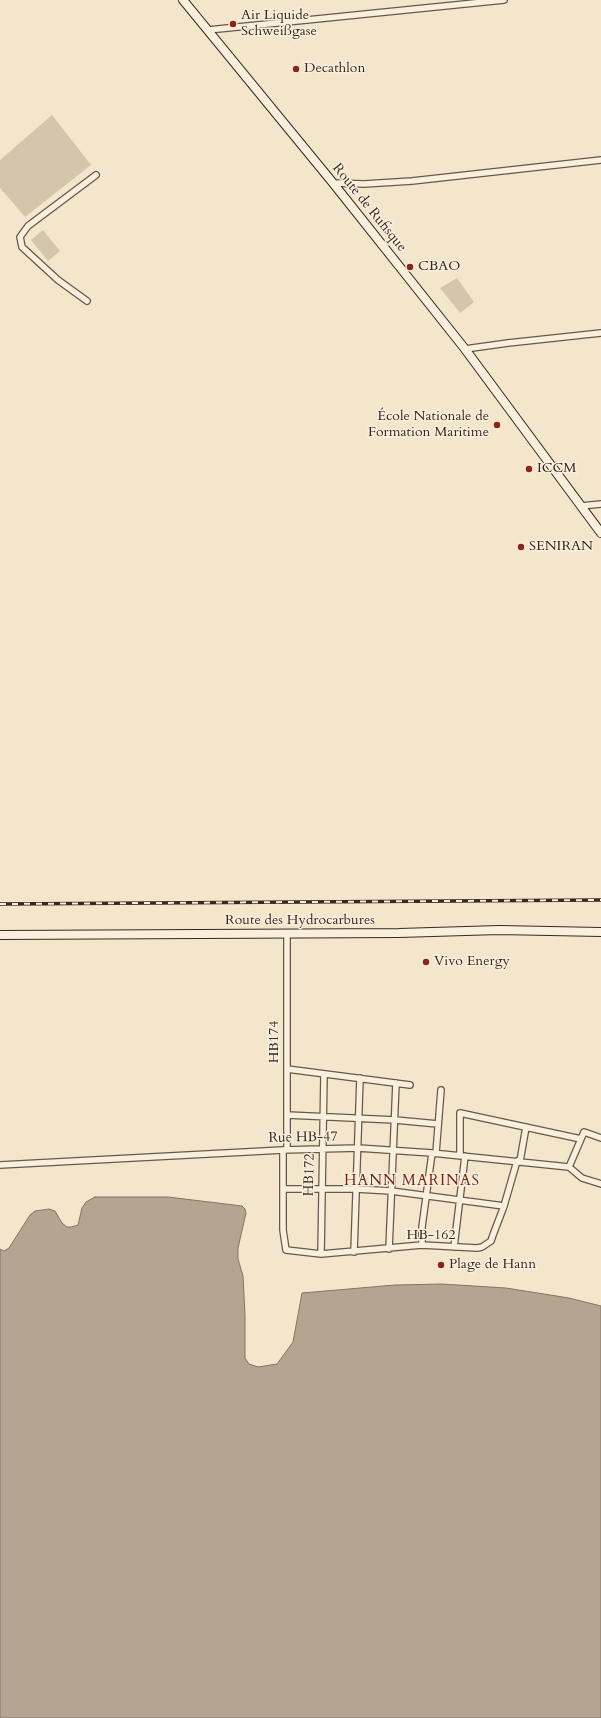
<!DOCTYPE html>
<meta charset="utf-8">
<style>
body{margin:0}
canvas{display:block;background:#f4e6ca}
</style>
<canvas width="601" height="1718"></canvas>
<script>
const context = document.querySelector('canvas').getContext('2d');
context.lineJoin = 'round';
function fillPath(path, color) {
  context.fillStyle = color;
  context.fill(path, 'evenodd');
}
function poly(rows) {
  const path = new Path2D();
  for (const r of rows) {
    path.moveTo(r[0], r[1]);
    for (let i = 2; i < r.length; i += 2) path.lineTo(r[i], r[i + 1]);
  }
  return path;
}
function stroke(path, color, width, dash) {
  context.strokeStyle = color;
  context.lineWidth = width;
  context.lineCap = dash ? 'butt' : 'round';
  context.setLineDash(dash || []);
  context.stroke(path);
}
function label(font, color, halo, rows, align = 'center') {
  context.font = font + ' Cardo,serif';
  context.lineWidth = 3;
  context.setLineDash([]);
  context.textBaseline = 'middle';
  context.strokeStyle = halo;
  context.fillStyle = color;
  for (const [text, x, y, turn = 0] of rows) {
    context.save();
    context.translate(x, y);
    context.rotate((+turn || 0) * Math.PI / 180);
    context.textAlign = isNaN(turn) ? turn : align;
    if (halo) context.strokeText(text, 0, 0);
    context.fillText(text, 0, 0);
    context.restore();
  }
}
const green = poly([
 [52,115,91,165,25,217,0,188,0,160],
 [43,230,60,251,48,261,31,240],
 [457,278,474,302,460,313,440,288]
]);
const water = poly([
 [95,1197,168,1197,242,1206,245,1209,246,1213,238,1248,238,1259,243,1276,245,1315,245,1358,249,1364,258,1367,277,1364,293,1342,302,1293,395,1285,442,1284,506,1288,569,1298,601,1306,601,1718,0,1718,0,1249,4,1251,9,1248,30,1215,35,1211,49,1209,55,1211,62,1223,67,1227,71,1227,78,1225,82,1208,86,1202,95,1197]
]);
const street = poly([
 [208,30,504,0],
 [333,183,364,184,412,181,601,160],
 [87,301,58,280,22,247,20,237,28,226,96,175],
 [465,349,508,343,601,333],
 [581,506,601,504],
 [287,934,287,1150],
 [287,1069,410,1085],
 [287,1115,395,1120,438,1124],
 [283,1150,283,1230,286,1250,321,1254,422,1245,477,1248,482,1247,491,1241,493,1235,504,1206,517,1161],
 [436,1153,441,1090],
 [460,1156,460,1113,581,1139],
 [520,1161,526,1127],
 [0,1165,283,1150,358,1148,432,1153,569,1167,582,1178,601,1184],
 [569,1167,584,1132,601,1138],
 [283,1189,356,1189,391,1191,504,1206],
 [422,1245,422,1227,432,1153],
 [454,1247,465,1156],
 [389,1249,396,1083],
 [354,1252,360,1078],
 [321,1254,324,1074]
]);
const secondary = poly([
 [183,0,333,183,465,349,601,533],
 [0,935,399,933,499,930,601,932]
]);
const rail = poly([
 [0,904,601,900]
]);
const markers = [
 [233,24,4,"#8f2418"],
 [296,69,4,"#8f2418"],
 [410,267,4,"#8f2418"],
 [497,425,4,"#8f2418"],
 [529,469,4,"#8f2418"],
 [521,547,4,"#8f2418"],
 [426,962,4,"#8f2418"],
 [441,1265,4,"#8f2418"]
];
const poiNames = [
 ["Air Liquide",241,16],
 ["Schweißgase",241,32],
 ["Decathlon",304,69],
 ["CBAO",418,267],
 ["École Nationale de",489,417,"right"],
 ["Formation Maritime",489,433,"right"],
 ["ICCM",537,469],
 ["SENIRAN",529,547],
 ["Vivo Energy",434,962],
 ["Plage de Hann",449,1265]
];
const streetNames = [
 ["Route de Rufisque",369,208,51],
 ["Route des Hydrocarbures",300,921],
 ["HB174",275,1042,-90],
 ["Rue HB-47",303,1138,-1],
 ["HB172",310,1175,-89],
 ["HB-162",431,1236]
];
const neighbourhoodNames = [
 ["HANN MARINAS",412,1182]
];
fillPath(green, '#d4c6ad');
fillPath(water, '#b4a591');
stroke(water, '#837364', 1);
stroke(street, '#68584b', 8);
stroke(secondary, '#392821', 10);
stroke(street, '#f8efdd', 5.5);
stroke(secondary, '#f8efdd', 8);
stroke(rail, '#392821', 3.5);
stroke(rail, '#f8efdd', 2, [6]);
for (const [x, y, r, color] of markers) {
  const dot = new Path2D();
  dot.arc(x, y, r, 0, 2 * Math.PI);
  context.fillStyle = color;
  context.fill(dot);
  stroke(dot, '#f8efdd', 1.5);
}
label('14px', '#392821', '#f8efdd', poiNames, 'left');
label('14px', '#392821', '#f8efdd', streetNames);
context.letterSpacing = '1px';
label('15px', '#7a1f14', '#f8efdd', neighbourhoodNames);
context.letterSpacing = '0px';
</script>
